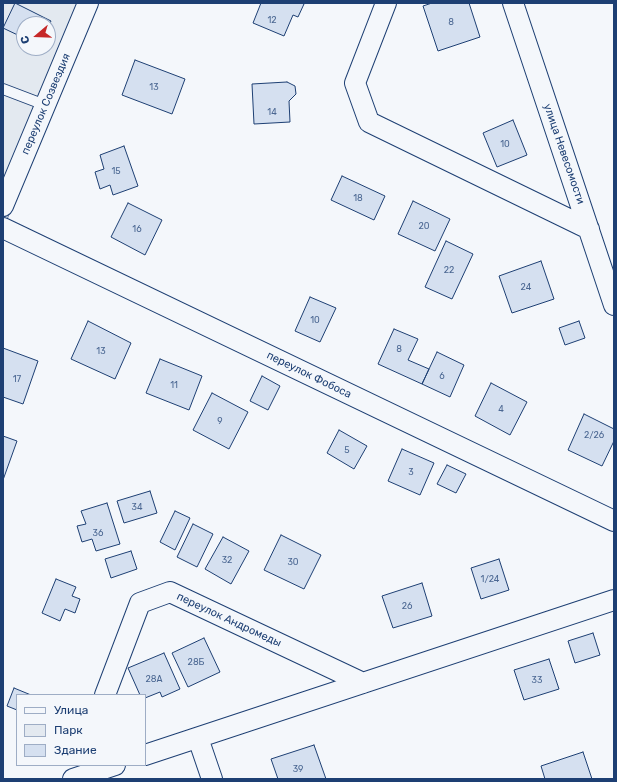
<!DOCTYPE html>
<meta charset="utf-8">
<style>
body{margin:0}
#map{position:relative;width:617px;height:782px;overflow:hidden;background:#f4f7fb;font-family:Rubik,sans-serif}
canvas{display:block}
.frame{position:absolute;inset:0;border:4px solid #1d3f73;pointer-events:none}
.legend{position:absolute;left:16px;top:694px;width:130px;height:72px;box-sizing:border-box;background:#f4f7fb;border:1px solid #9eadc5;margin:0;padding:5px 7px;list-style:none;font-size:12px;color:#1d3f73}
.legend li{display:flex;align-items:center;gap:8px;height:20px}
.legend b{width:20px;border:1px solid #9eadc5}
.north{position:absolute;left:16px;top:16px;width:40px;height:40px;box-sizing:border-box;background:#f4f7fb;border:1px solid #9eadc5;border-radius:50%;rotate:251deg;font-size:11px;font-weight:700;line-height:16px;text-align:center;color:#1d3f73}
.north::after{content:'';display:block;margin:auto;width:14px;height:18px;background:#c62828;clip-path:polygon(50% 0,100% 100%,50% 72%,0 100%)}
</style>
<div id="map">
<canvas width="617" height="782"></canvas>
<div class="frame"></div>
<ul class="legend">
<li><b style="height:5px;background:#f4f7fb"></b>Улица</li>
<li><b style="height:11px;background:#e3e9f0"></b>Парк</li>
<li><b style="height:11px;background:#d5e0f0"></b>Здание</li>
</ul>
<div class="north">С</div>
</div>
<script>
const context = document.querySelector('canvas').getContext('2d');
context.lineJoin = 'round';
function fillPath(path, color) {
  context.fillStyle = color;
  context.fill(path, 'evenodd');
}
function poly(rows) {
  const path = new Path2D();
  for (const r of rows) {
    path.moveTo(r[0], r[1]);
    for (let i = 2; i < r.length; i += 2) path.lineTo(r[i], r[i + 1]);
  }
  return path;
}
function stroke(path, color, width, dash) {
  context.strokeStyle = color;
  context.lineWidth = width;
  context.lineCap = dash ? 'butt' : 'round';
  context.setLineDash(dash || []);
  context.stroke(path);
}
function label(font, color, halo, rows, align = 'center') {
  context.font = font + ' Rubik,sans-serif';
  context.lineWidth = 3;
  context.setLineDash([]);
  context.textBaseline = 'middle';
  context.strokeStyle = halo;
  context.fillStyle = color;
  for (const [text, x, y, turn = 0] of rows) {
    context.save();
    context.translate(x, y);
    context.rotate((+turn || 0) * Math.PI / 180);
    context.textAlign = isNaN(turn) ? turn : align;
    if (halo) context.strokeText(text, 0, 0);
    context.fillText(text, 0, 0);
    context.restore();
  }
}
const green = poly([
 [3,3,97,3,3,229,3,3],
 [24,24,48,24,48,48,24,48,24,24]
]);
const building = poly([
 [15,3,51,21,48,27,48,24,24,24,24,38,3,28,15,3],
 [261,3,301,3,304,4,298,17,293,15,284,36,253,23,261,3],
 [432,3,469,3,480,37,438,51,423,6,432,3],
 [135,60,185,79,172,114,122,95,135,60],
 [287,82,295,86,296,94,289,101,290,122,254,124,252,84,287,82],
 [513,120,527,155,497,167,483,133,513,120],
 [124,146,138,186,113,195,110,185,100,189,95,172,104,169,100,155,124,146],
 [342,176,385,196,374,220,331,200,342,176],
 [413,201,450,219,435,251,398,234,413,201],
 [128,203,162,220,145,255,111,237,128,203],
 [446,241,473,254,452,299,425,287,446,241],
 [541,261,554,299,512,313,499,276,541,261],
 [310,297,336,308,320,342,295,331,310,297],
 [88,321,131,343,115,379,71,359,88,321],
 [579,321,585,338,565,345,559,328,579,321],
 [394,329,418,339,408,360,429,369,422,384,378,364,394,329],
 [3,348,38,361,23,404,3,397,3,348],
 [437,352,464,365,450,397,422,384,437,352],
 [160,359,202,376,189,410,146,393,160,359],
 [262,376,280,386,268,410,250,401,262,376],
 [491,383,527,402,510,435,475,416,491,383],
 [212,393,248,412,229,449,193,430,212,393],
 [584,414,614,429,614,441,602,466,568,450,584,414],
 [339,430,367,446,354,469,327,453,339,430],
 [3,436,17,441,3,480,3,436],
 [402,449,434,463,420,495,388,481,402,449],
 [447,465,466,474,456,493,437,484,447,465],
 [150,491,157,513,124,523,117,501,150,491],
 [107,503,120,544,96,551,92,539,82,542,77,526,86,524,81,511,107,503],
 [175,511,190,518,175,550,160,542,175,511],
 [193,524,213,534,197,567,177,557,193,524],
 [281,535,321,555,304,589,264,570,281,535],
 [223,537,249,551,231,584,205,569,223,537],
 [131,551,137,569,111,578,105,559,131,551],
 [499,559,509,590,481,599,471,568,499,559],
 [56,579,76,587,72,596,80,599,75,613,65,609,60,621,42,613,56,579],
 [422,583,432,616,393,628,382,596,422,583],
 [593,633,600,655,575,663,568,641,593,633],
 [204,638,220,672,188,687,172,653,204,638],
 [164,653,180,689,162,697,160,692,145,698,145,695,140,695,128,668,164,653],
 [549,659,559,689,524,700,514,670,549,659],
 [14,688,31,695,17,695,17,710,7,706,14,688],
 [314,745,326,779,278,779,271,759,314,745],
 [583,752,592,779,545,779,541,766,583,752]
]);
const lane = poly([
 [3,89,45,105]
]);
const street = poly([
 [386,3,355,83,369,122,589,229],
 [513,3,614,305],
 [3,206,88,3],
 [3,228,614,521],
 [105,695,140,603,170,592,363,683],
 [198,738,212,779],
 [145,755,614,600],
 [73,779,115,765]
]);
const numberNames = [
 ["12",272,20],
 ["8",451,22],
 ["13",154,87],
 ["14",272,112],
 ["10",505,144],
 ["15",116,171],
 ["18",358,198],
 ["20",424,226],
 ["16",137,229],
 ["22",449,270],
 ["24",526,287],
 ["10",315,320],
 ["8",399,349],
 ["13",101,351],
 ["6",442,376],
 ["17",17,379],
 ["11",174,385],
 ["4",501,409],
 ["9",220,421],
 ["2/26",594,435],
 ["5",347,450],
 ["3",411,472],
 ["34",137,507],
 ["36",98,533],
 ["32",227,560],
 ["30",293,562],
 ["1/24",490,579],
 ["26",407,606],
 ["28Б",196,662],
 ["28А",154,679],
 ["33",537,680],
 ["39",298,769]
];
const streetNames = [
 ["переулок Созвездия",46,104,-67],
 ["улица Невесомости",564,154,71],
 ["переулок Фобоса",309,375,26],
 ["переулок Андромеды",229,620,25]
];
fillPath(green, '#e3e9f0');
stroke(green, '#687fa3', 1);
fillPath(building, '#d5e0f0');
stroke(building, '#1d3f73', 1);
stroke(lane, '#1d3f73', 12);
stroke(street, '#1d3f73', 22);
stroke(lane, '#f4f7fb', 10);
stroke(street, '#f4f7fb', 20);
label('9px', '#4b6792', null, numberNames);
label('11px', '#1d3f73', '#f4f7fb', streetNames);
</script>
